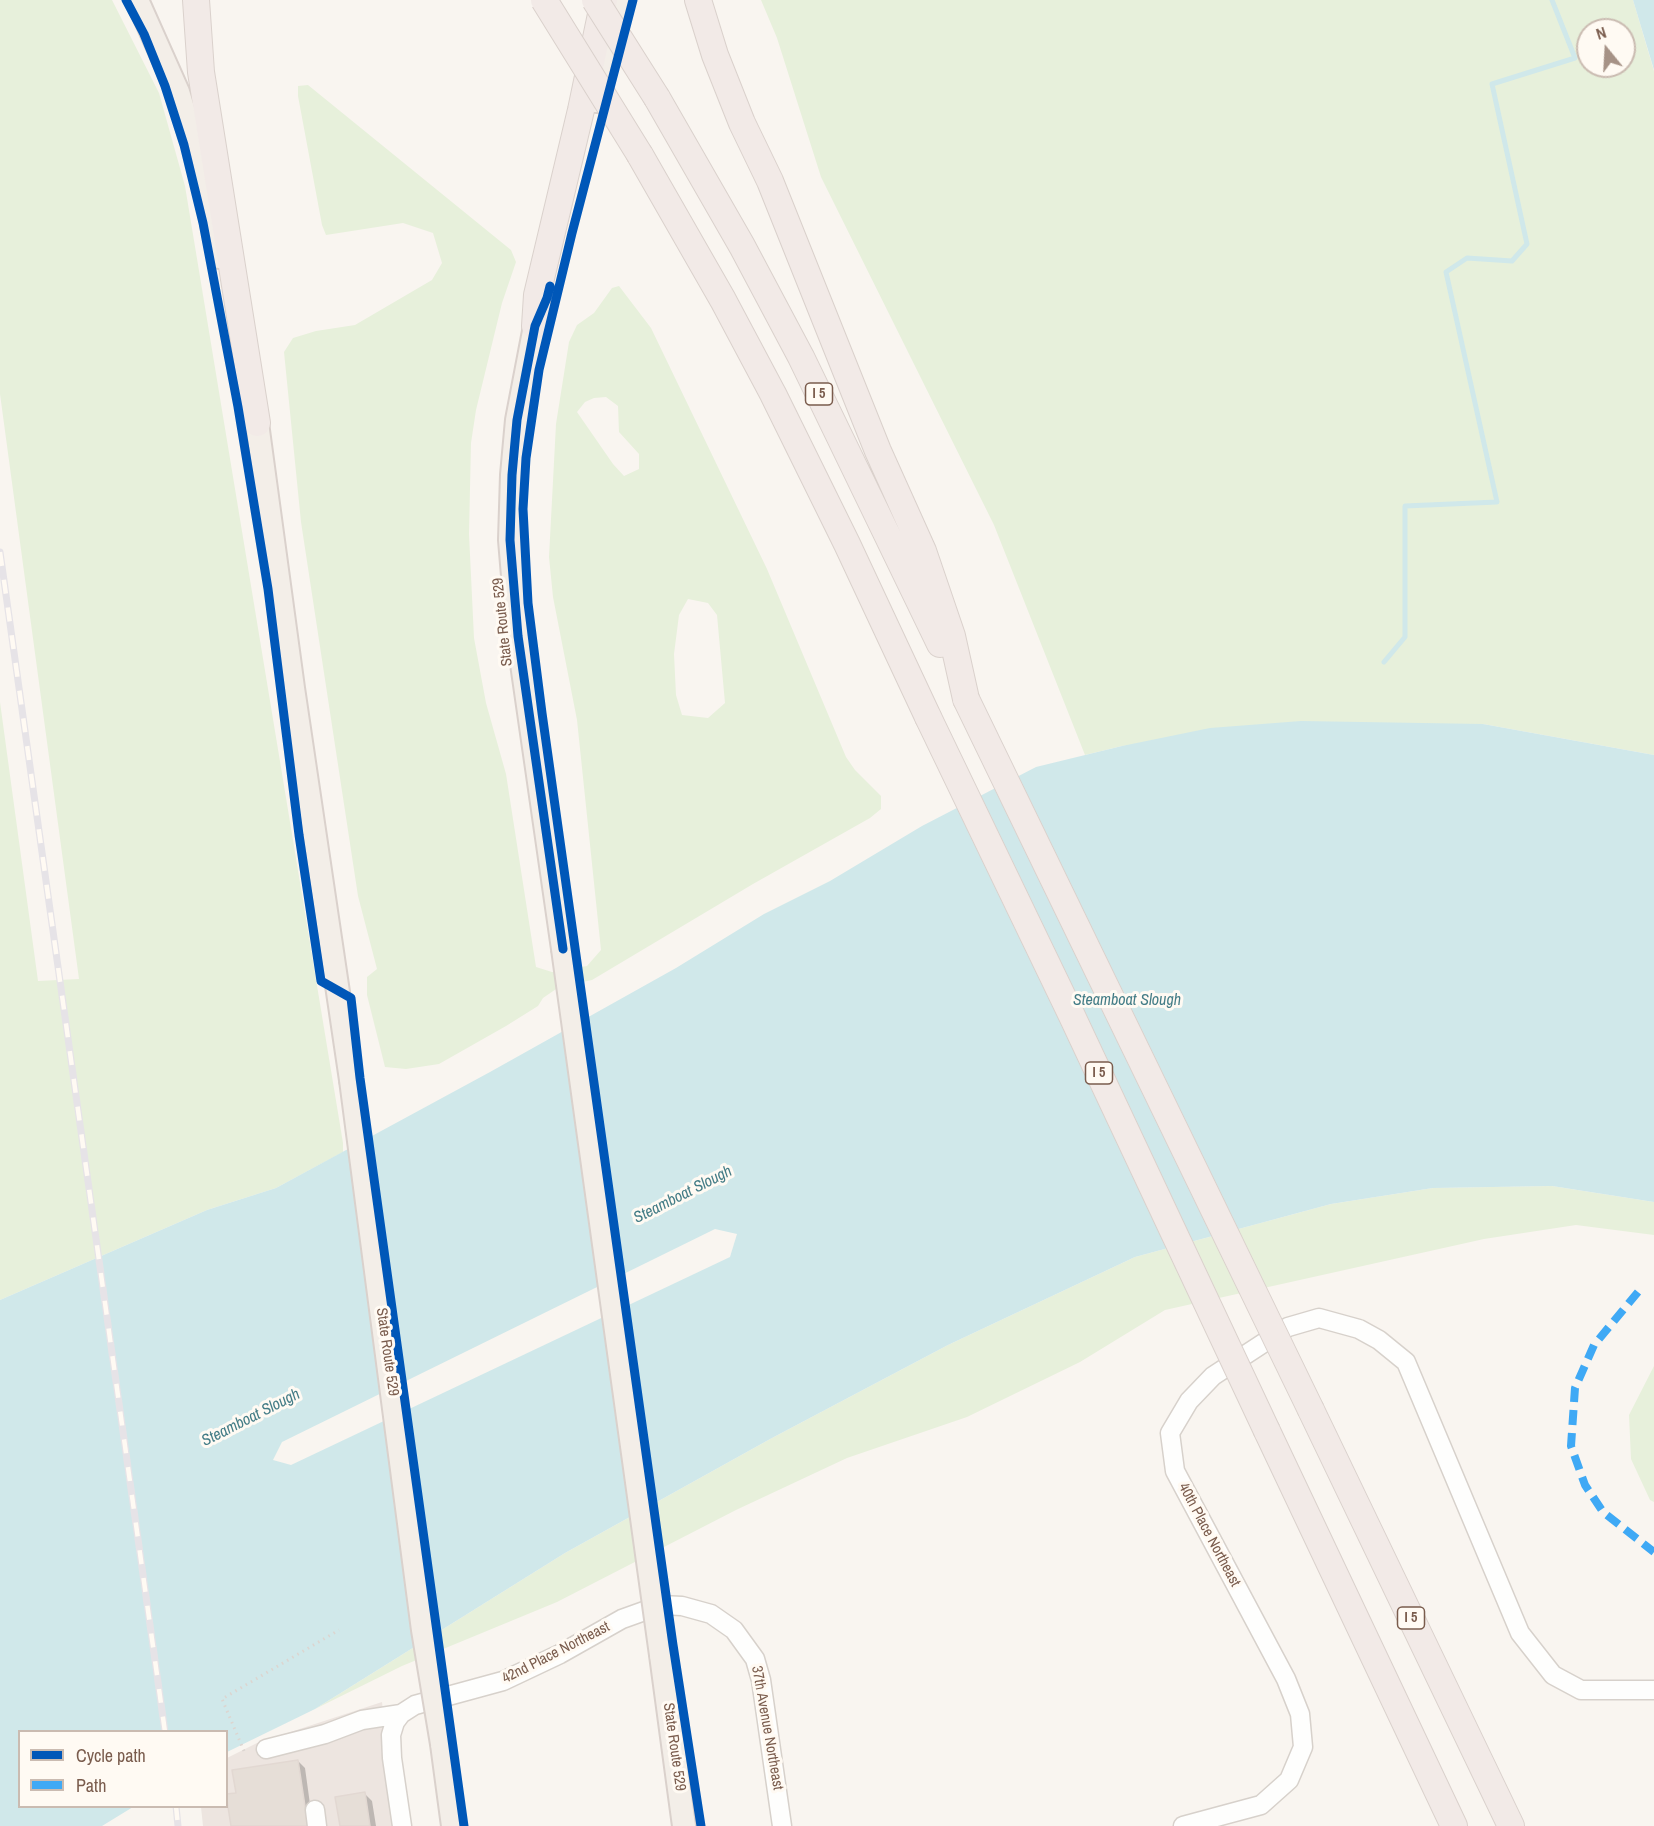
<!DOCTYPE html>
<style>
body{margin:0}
#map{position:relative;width:1654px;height:1826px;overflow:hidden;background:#f9f5f0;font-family:"Archivo Narrow",sans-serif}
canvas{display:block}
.legend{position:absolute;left:18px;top:1730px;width:210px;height:78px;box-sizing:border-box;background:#fffaf3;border:2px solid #cabbb1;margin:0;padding:8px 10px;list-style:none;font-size:18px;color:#7a5c4d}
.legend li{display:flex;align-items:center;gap:12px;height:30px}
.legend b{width:30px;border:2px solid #cabbb1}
.north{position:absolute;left:1576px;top:18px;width:60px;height:60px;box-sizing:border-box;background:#fffaf3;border:2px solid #cabbb1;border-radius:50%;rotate:342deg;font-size:16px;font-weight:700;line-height:24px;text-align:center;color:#7a5c4d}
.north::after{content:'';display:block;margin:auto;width:21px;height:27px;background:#a69286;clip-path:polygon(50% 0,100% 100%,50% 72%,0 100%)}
</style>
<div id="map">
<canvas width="1654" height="1826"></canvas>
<ul class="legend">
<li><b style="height:8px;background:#0057b8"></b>Cycle path</li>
<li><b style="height:8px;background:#3fa9f5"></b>Path</li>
</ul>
<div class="north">N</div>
</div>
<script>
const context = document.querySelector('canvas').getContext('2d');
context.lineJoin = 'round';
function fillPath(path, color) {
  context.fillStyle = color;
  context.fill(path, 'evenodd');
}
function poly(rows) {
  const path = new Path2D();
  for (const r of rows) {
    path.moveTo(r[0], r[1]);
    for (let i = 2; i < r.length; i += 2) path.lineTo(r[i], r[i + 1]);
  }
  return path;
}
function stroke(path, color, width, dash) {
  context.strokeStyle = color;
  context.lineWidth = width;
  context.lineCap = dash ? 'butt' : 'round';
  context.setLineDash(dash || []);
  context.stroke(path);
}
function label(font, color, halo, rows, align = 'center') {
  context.font = font + ' "Archivo Narrow",sans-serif';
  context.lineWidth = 6;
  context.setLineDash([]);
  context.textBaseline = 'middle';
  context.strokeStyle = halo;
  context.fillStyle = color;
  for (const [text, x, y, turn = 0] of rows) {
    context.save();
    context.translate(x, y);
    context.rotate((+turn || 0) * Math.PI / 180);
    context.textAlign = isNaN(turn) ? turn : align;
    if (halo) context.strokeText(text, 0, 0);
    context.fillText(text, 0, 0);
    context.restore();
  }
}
const industrial = poly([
 [382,1702,396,1826,203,1826,201,1807,226,1806,227,1758,257,1743]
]);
const green = poly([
 [0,0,112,0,159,93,185,186,343,1143,343,1152,276,1188,207,1210,0,1300,0,702,38,981,79,979,0,394],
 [761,0,1633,0,1654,71,1654,755,1483,724,1122,746,1085,755,994,525,821,177,777,38],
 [1588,30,1624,30,1624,66,1588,66],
 [308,85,511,250,516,262,502,303,476,410,471,443,469,534,474,638,486,703,506,774,536,967,552,972,587,966,601,950,577,720,553,597,549,557,556,424,569,342,577,325,594,313,612,288,619,286,651,328,767,569,846,757,855,770,881,796,881,809,870,818,753,884,592,980,559,987,543,998,538,1006,506,1026,439,1064,406,1069,385,1067,367,995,367,977,377,969,358,896,301,522,284,352,293,338,316,331,355,325,432,280,442,263,433,233,403,223,326,235,322,225,298,96,298,86],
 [606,397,618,406,619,432,639,454,639,469,624,476,613,464,577,412,585,402,594,398],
 [688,599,708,603,717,615,725,703,708,718,682,715,676,695,674,654,679,615],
 [1552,1186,1654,1202,1654,1235,1576,1225,1484,1239,1165,1310,1080,1362,967,1417,847,1458,736,1510,557,1602,402,1666,315,1709,565,1553,772,1438,948,1345,1135,1257,1331,1204,1433,1188],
 [1654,1366,1654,1502,1650,1500,1631,1459,1629,1415]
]);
const water = poly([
 [1633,0,1654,0,1654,70],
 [1301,721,1483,724,1654,755,1654,1202,1552,1186,1433,1188,1331,1204,1135,1257,948,1345,772,1438,565,1553,315,1709,227,1752,226,1732,20,1732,20,1806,133,1807,102,1826,0,1826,0,1300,207,1210,276,1188,490,1072,676,968,764,914,830,881,922,826,1036,767,1122,746,1210,728]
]);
const pier = poly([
 [715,1229,737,1234,730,1257,291,1465,273,1460,282,1442]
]);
const shadow = poly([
 [298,1761,305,1768,313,1826,232,1826,237,1794],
 [365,1794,372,1801,376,1826,341,1826]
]);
const stream = poly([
 [1384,662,1405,637,1405,506,1497,502,1446,272,1467,258,1512,261,1527,244,1492,84,1575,58,1552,0]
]);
const building = poly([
 [298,1760,308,1826,231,1826,226,1794,236,1793,232,1770,298,1760],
 [365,1792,370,1826,340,1826,335,1797,365,1792]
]);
const path = poly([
 [244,1751,222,1699,339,1630]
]);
const minor = poly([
 [266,1749,325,1734,362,1720,401,1714],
 [315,1810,317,1826],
 [402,1826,392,1758,391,1735,395,1722,401,1714,415,1705,503,1681,560,1654,622,1619,661,1605,682,1606,711,1614,734,1630,755,1659,761,1680,782,1826],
 [1183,1826,1261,1805,1289,1780,1303,1747,1300,1714,1286,1679,1175,1471,1170,1433,1189,1401,1213,1376,1288,1327,1319,1318,1359,1329,1379,1340,1406,1362,1520,1633,1553,1675,1581,1690,1654,1690]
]);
const major = poly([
 [137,0,178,92,200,165,219,257],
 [596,101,622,0],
 [541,310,535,326,517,420,512,475,510,540,518,636,563,949],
 [253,407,257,423,293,688,351,1080],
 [661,1655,684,1826],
 [442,1744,453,1826]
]);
const highway = poly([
 [196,0,201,72,257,423],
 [698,0,715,55,742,123,770,181,878,451,923,551,952,636,966,699],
 [657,98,742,246,801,357,940,644],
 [640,155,723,300,773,394,847,544,928,717],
 [535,326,537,295,581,110,604,0],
 [1311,1410,1511,1826],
 [1267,1431,1454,1826]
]);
const rail = poly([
 [0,552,165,1732],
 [176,1806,178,1826]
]);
const majorBridge = poly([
 [563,949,661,1655],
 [351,1080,423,1630,442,1744]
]);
const highwayBridge = poly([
 [544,0,640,155],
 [595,0,657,98],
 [966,699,1311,1410],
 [928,717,1072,1016,1267,1431]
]);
const quiet = poly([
 [1638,1292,1594,1345,1575,1388,1571,1446,1585,1485,1603,1512,1654,1552]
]);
const cycleway = poly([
 [126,0,144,34,165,86,184,145,203,223,238,407,268,589,299,835,321,981,351,998,360,1078,464,1826],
 [633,0,572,233,539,370,526,458,523,509,528,603,542,713,673,1645,701,1826],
 [550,286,547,298,535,326,517,420,512,475,510,540,518,636,563,949]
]);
const shields = [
 [819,394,27],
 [1099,1073,27],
 [1411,1618,27]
];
const shieldNames = [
 ["I 5",819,394],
 ["I 5",1099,1073],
 ["I 5",1411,1618]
];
const streetNames = [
 ["State Route 529",503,622,-96],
 ["State Route 529",387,1352,82],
 ["40th Place Northeast",1209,1535,62],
 ["42nd Place Northeast",556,1653,-27],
 ["37th Avenue Northeast",767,1728,80],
 ["State Route 529",674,1747,82]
];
const waterNames = [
 ["Steamboat Slough",1127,1001],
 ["Steamboat Slough",683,1195,-27],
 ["Steamboat Slough",251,1418,-27]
];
fillPath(industrial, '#ede5e0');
fillPath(green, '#e7f0db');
fillPath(water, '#d0e8ea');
fillPath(pier, '#f9f5f0');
fillPath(shadow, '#0003');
stroke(stream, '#d0e8ea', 5);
fillPath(building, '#e6ded7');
stroke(building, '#e2d8d2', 1.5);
stroke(minor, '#d7d1cb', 21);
stroke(major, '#dad1cc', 26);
stroke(highway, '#dad1cc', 28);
stroke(path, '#dcd5d0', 3, [1.5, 4.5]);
stroke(minor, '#fefefd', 18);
stroke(major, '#f3eee8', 22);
stroke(highway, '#f2eae7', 26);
stroke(rail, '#e6e3e7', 7);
stroke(rail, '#fffaf3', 4.5, [14]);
stroke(majorBridge, '#dad1cc', 26, []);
stroke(highwayBridge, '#dad1cc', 28, []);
stroke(majorBridge, '#f3eee8', 22);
stroke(highwayBridge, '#f2eae7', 26);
stroke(quiet, '#3fa9f5', 8, [15, 8]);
stroke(cycleway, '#0057b8', 9);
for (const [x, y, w] of shields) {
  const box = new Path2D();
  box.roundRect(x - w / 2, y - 11, w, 22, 4.5);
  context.fillStyle = '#fffaf3';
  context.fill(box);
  stroke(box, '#7a5c4d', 1.5);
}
label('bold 14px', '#7a5c4d', null, shieldNames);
label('15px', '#7a5c4d', '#fffaf3', streetNames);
label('italic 16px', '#437c86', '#fffaf3', waterNames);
</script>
